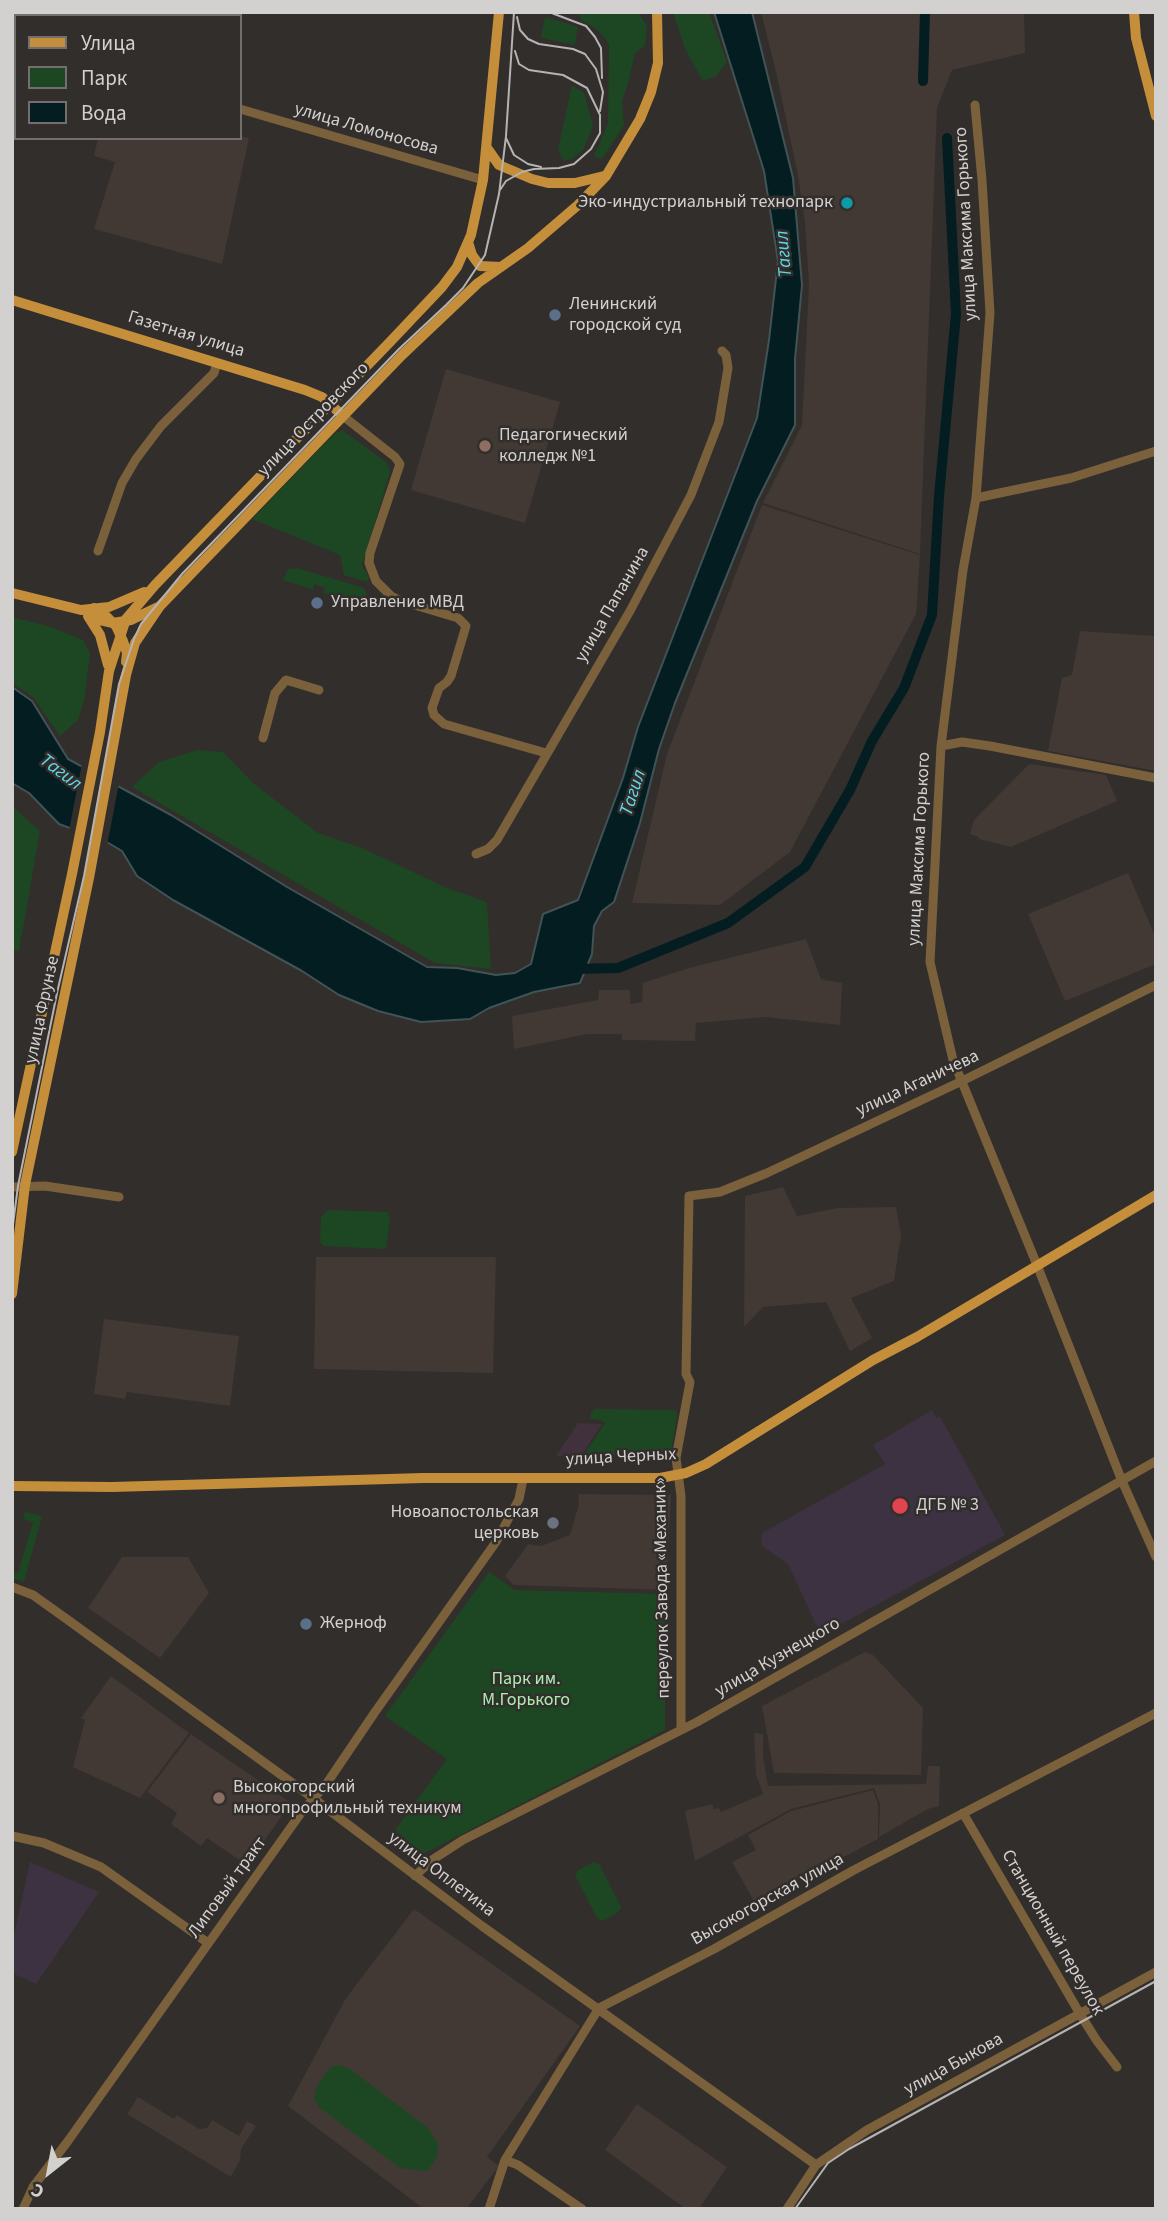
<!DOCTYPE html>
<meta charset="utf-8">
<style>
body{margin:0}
#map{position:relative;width:1168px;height:2221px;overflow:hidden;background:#322e2c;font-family:"Source Sans 3",sans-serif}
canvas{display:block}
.frame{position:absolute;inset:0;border:14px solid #d3d1d0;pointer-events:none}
.legend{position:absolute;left:14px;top:14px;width:228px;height:126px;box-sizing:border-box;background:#322e2c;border:2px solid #726f6e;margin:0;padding:9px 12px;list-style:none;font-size:21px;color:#d3d1d0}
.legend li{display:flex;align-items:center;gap:14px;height:35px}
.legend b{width:35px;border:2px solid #726f6e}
.north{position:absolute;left:14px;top:2137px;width:70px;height:70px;-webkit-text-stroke:5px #322e2c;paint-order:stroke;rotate:211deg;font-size:19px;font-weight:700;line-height:28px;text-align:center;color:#d3d1d0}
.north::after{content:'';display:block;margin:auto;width:24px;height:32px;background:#d3d1d0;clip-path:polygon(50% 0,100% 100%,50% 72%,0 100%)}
</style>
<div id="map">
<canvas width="1168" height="2221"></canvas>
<div class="frame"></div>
<ul class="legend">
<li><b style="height:9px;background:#c48e3a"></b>Улица</li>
<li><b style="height:19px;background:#1d4722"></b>Парк</li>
<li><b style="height:19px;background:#041d21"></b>Вода</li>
</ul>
<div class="north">С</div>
</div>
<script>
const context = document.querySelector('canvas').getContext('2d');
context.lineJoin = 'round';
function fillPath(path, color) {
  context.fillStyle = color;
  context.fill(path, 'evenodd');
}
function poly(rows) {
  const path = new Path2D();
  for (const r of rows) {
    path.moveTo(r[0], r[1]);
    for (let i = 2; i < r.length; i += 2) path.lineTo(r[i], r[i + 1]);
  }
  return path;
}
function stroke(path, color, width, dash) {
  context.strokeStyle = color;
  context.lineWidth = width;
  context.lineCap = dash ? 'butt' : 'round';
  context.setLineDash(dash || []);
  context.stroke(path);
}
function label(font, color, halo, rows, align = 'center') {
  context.font = font + ' "Source Sans 3",sans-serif';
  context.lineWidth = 5;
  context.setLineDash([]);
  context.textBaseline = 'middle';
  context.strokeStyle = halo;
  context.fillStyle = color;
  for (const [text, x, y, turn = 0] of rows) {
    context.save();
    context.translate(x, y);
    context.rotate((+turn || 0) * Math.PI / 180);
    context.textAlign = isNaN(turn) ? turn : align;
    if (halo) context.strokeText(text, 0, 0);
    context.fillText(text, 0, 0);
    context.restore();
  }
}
const commercial = poly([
 [578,1423,602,1424,581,1456,556,1456]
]);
const built = poly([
 [761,12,1024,12,1025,53,952,70,937,108,920,554,763,503,802,425,809,285,805,222,798,176,777,76],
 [240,136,249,138,222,264,94,229,115,162,94,156,98,138,240,138],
 [446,369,560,402,525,523,411,490],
 [762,505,920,555,916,614,790,852,720,905,632,903,667,754],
 [1080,631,1156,636,1156,771,1048,751,1062,678,1072,675],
 [1029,764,1106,775,1117,801,1011,847,979,839,979,837,970,834,974,820],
 [1128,873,1156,938,1156,964,1065,1001,1028,914],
 [806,939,821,979,842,983,840,1025,765,1017,696,1023,695,1041,622,1040,622,1034,587,1034,514,1049,512,1016,598,1000,599,990,630,990,630,1004,642,1002,643,983,689,968],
 [783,1187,797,1216,838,1208,896,1207,901,1235,894,1281,851,1298,872,1338,850,1351,826,1302,763,1307,744,1327,745,1196],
 [316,1257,496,1257,493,1373,314,1369],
 [104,1319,239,1336,230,1406,127,1392,125,1399,94,1394],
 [578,1494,671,1495,666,1590,513,1585,505,1576,528,1544,541,1546,570,1535,579,1504],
 [122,1557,188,1557,209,1593,160,1658,88,1608],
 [865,1652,873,1655,923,1708,921,1775,774,1773,762,1706],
 [111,1676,189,1733,140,1798,73,1767,85,1720,81,1718],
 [754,1733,763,1734,763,1756,768,1786,926,1784,928,1766,940,1766,939,1806,928,1809,879,1837,880,1804,874,1788,791,1809,695,1861,685,1811,712,1804,714,1809,719,1808,721,1812,763,1794,756,1774],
 [191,1734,291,1803,247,1865,207,1838,201,1846,171,1824,177,1813,147,1792],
 [873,1790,878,1805,878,1839,755,1903,732,1862,756,1850,748,1835,791,1811],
 [414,1909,580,2026,487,2157,499,2166,466,2209,424,2209,288,2106,346,1998],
 [138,2097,174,2119,177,2115,199,2129,207,2128,212,2120,239,2136,247,2121,256,2126,241,2149,240,2160,231,2177,127,2114],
 [637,2104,727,2167,699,2209,686,2209,605,2150]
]);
const medical = poly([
 [932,1410,936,1418,940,1416,1005,1535,821,1635,788,1564,761,1545,762,1533,885,1464,873,1445],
 [30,1862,99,1892,36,1984,12,1973,12,1944]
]);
const green = poly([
 [577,12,638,12,647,26,645,46,635,53,629,79,622,102,624,125,602,159,594,156,608,124,609,44,598,30,582,21],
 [673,12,709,12,727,62,716,76,703,81,685,49],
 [545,17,578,27,575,45,541,38],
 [572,85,584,93,593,126,583,150,572,159,564,161,558,150],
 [342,430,386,462,389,467,390,472,362,565,369,577,367,582,344,575,340,555,252,519,333,435],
 [297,568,364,588,367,596,364,605,323,593,325,588,315,584,313,586,314,590,283,580,288,569],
 [12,617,48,626,83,640,90,653,84,701,78,720,60,736,33,697,12,683],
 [197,750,223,752,253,783,318,833,362,848,447,888,487,902,491,969,435,963,132,787,159,762],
 [12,806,40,831,19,951,12,950],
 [328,1210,388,1212,390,1220,386,1249,324,1246,320,1242,321,1217],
 [595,1409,673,1410,677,1412,677,1416,671,1453,666,1455,584,1455,605,1423,601,1420,591,1419,591,1412],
 [25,1512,42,1516,24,1582,12,1578,12,1572,18,1573,33,1522,23,1519],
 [489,1572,515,1590,665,1594,665,1730,423,1854,395,1830,447,1759,385,1716],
 [595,1862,600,1865,621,1907,618,1912,603,1921,597,1918,575,1875,578,1870],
 [340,2065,350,2069,428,2128,438,2144,437,2157,427,2171,400,2168,319,2107,314,2099,316,2088,330,2067]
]);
const water = poly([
 [714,12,752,12,793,178,802,285,795,359,795,425,757,501,675,703,659,749,640,823,614,902,602,911,594,926,592,954,580,983,534,992,489,1008,470,1019,421,1022,378,1011,339,995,302,971,173,900,137,876,122,851,105,841,59,824,29,793,12,783,12,687,32,701,68,759,171,815,287,887,427,967,457,968,496,975,515,973,531,964,543,914,578,900,623,778,638,727,757,418,769,340,778,261,764,171,714,12]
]);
const pier = poly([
 [82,763,119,783,107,846,69,831]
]);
const canal = poly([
 [923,81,925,12],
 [573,969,618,968,728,923,805,867,850,790,872,741,904,688,932,615,939,496,956,314,947,138]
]);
const minor = poly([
 [12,40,16,41],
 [975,105,982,180,990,313,976,498,963,570,941,746,930,962,953,1060,1037,1265,1122,1481,1156,1557],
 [240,109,483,180],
 [343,416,395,457,400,464,370,553,369,563,376,581,391,596,401,601,458,618,466,626,451,676,447,682,439,688,432,708,434,715,444,724,546,753],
 [976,498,1071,478,1156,451],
 [98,551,122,483,136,459,161,426,214,373,217,363],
 [263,738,275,693,286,680,319,690],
 [941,746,962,742,990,746,1156,778],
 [476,854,488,849,497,840,630,611,691,495,719,422,728,368,726,355,722,351],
 [12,1187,45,1186,119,1197],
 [12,1587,33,1595,68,1620,313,1798,482,1926,816,2165],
 [681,1730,681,1496,676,1458,690,1382,686,1374,689,1196,720,1192,767,1173,962,1081,1156,985],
 [963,1813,1080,2014,1097,2041,1117,2067],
 [12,1836,44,1843,101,1867,208,1943],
 [415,1876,432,1860,463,1840,697,1722,1156,1461],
 [505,2160,518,2165,582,2209],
 [23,2209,33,2187,68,2141,301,1813,327,1783,375,1712,496,1542,519,1499,523,1479],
 [489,2209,505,2160,599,2008,714,1949,854,1870,1156,1713],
 [787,2209,816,2165,867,2130,1156,1972]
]);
const major = poly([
 [1134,12,1136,38,1156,116],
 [487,148,499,165,532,179,548,183,575,183,604,176],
 [468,242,472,255,480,266,501,267],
 [12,300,305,390,322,397,343,416],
 [12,593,81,610,109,607,144,592],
 [94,608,106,616,116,626,123,641,127,653,126,662],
 [88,616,100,635,108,665],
 [91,618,113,623,131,620,158,607],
 [12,1152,72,874,100,732,109,671,126,619,155,585,389,343,442,287,457,267,471,235,483,180,499,12],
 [12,1294,25,1185,89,878,126,675,135,643,160,606,402,355,478,283,528,248,578,205,606,176,640,119,651,92,658,63,657,12],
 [12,1486,112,1487,423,1478,660,1478,686,1473,706,1464,873,1360,917,1337,1156,1195]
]);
const tram = poly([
 [549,12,586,26,595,37,601,48,602,78],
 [517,17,520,30,528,39,539,44,573,49,585,54,596,69,603,92,600,111],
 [506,138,514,155,528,164,541,167],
 [500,190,506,181,522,172,534,169,559,168,574,164,591,149,600,133,600,115,587,88,563,75,529,70,519,64,515,51],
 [12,1232,18,1186,57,993,84,876,119,684,134,639,141,624,182,574,399,349,446,305,463,288,485,255,499,194,506,136,514,12],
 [795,2209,828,2163,849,2149,1156,1981]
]);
const markers = [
 [847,203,7,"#0f9aa8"],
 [555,315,7,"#5c6f8a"],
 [485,446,7,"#8d6e63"],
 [317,603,7,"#5c6f8a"],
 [900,1506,9,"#e0444e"],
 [553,1523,7,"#6b7280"],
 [306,1624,7,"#5c6f8a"],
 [219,1798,7,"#8d6e63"]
];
const streetNames = [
 ["улица Ломоносова",366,130,16],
 ["улица Максима Горького",967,224,-93],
 ["Газетная улица",186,335,17],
 ["улица Островского",314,420,-46],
 ["улица Папанина",613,605,-60],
 ["улица Максима Горького",920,849,-87],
 ["улица Фрунзе",43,1010,-78],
 ["улица Аганичева",918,1084,-25],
 ["улица Черных",621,1458,-3],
 ["переулок Завода «Механик»",663,1588,-91],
 ["улица Кузнецкого",778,1658,-30],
 ["улица Оплетина",441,1875,37],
 ["Липовый тракт",228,1888,-54],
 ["Высокогорская улица",768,1900,-29],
 ["Станционный переулок",1052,1933,60],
 ["улица Быкова",954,2065,-29]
];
const poiNames = [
 ["Эко-индустриальный технопарк",833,203,"right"],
 ["Ленинский",569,305],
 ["городской суд",569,326],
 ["Педагогический",499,436],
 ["колледж №1",499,457],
 ["Управление МВД",331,603],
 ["ДГБ № 3",916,1506],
 ["Новоапостольская",539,1513,"right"],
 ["церковь",539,1534,"right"],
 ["Жерноф",320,1624],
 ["Высокогорский",233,1788],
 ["многопрофильный техникум",233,1809]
];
const parkNames = [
 ["Парк им.",526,1680],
 ["М.Горького",526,1701]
];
const waterNames = [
 ["Тагил",785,254,-95],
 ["Тагил",60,773,37],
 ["Тагил",634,793,-72]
];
fillPath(commercial, '#41313c');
fillPath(built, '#423834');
fillPath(medical, '#3d3241');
fillPath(green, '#1d4722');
fillPath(water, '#041d21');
stroke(water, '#425356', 2);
fillPath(pier, '#322e2c');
stroke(canal, '#041d21', 10);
stroke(minor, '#7a603b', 9);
stroke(major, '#c48e3a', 10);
stroke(tram, '#b6b4b3', 2);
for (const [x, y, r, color] of markers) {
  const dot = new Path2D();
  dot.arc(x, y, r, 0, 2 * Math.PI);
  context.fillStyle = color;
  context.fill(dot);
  stroke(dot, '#322e2c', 2.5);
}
label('18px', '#d3d1d0', '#322e2c', streetNames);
label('18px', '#d3d1d0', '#322e2c', poiNames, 'left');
label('18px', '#aaeeaf', '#322e2c', parkNames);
label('italic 19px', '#60d8ea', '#322e2c', waterNames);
</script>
